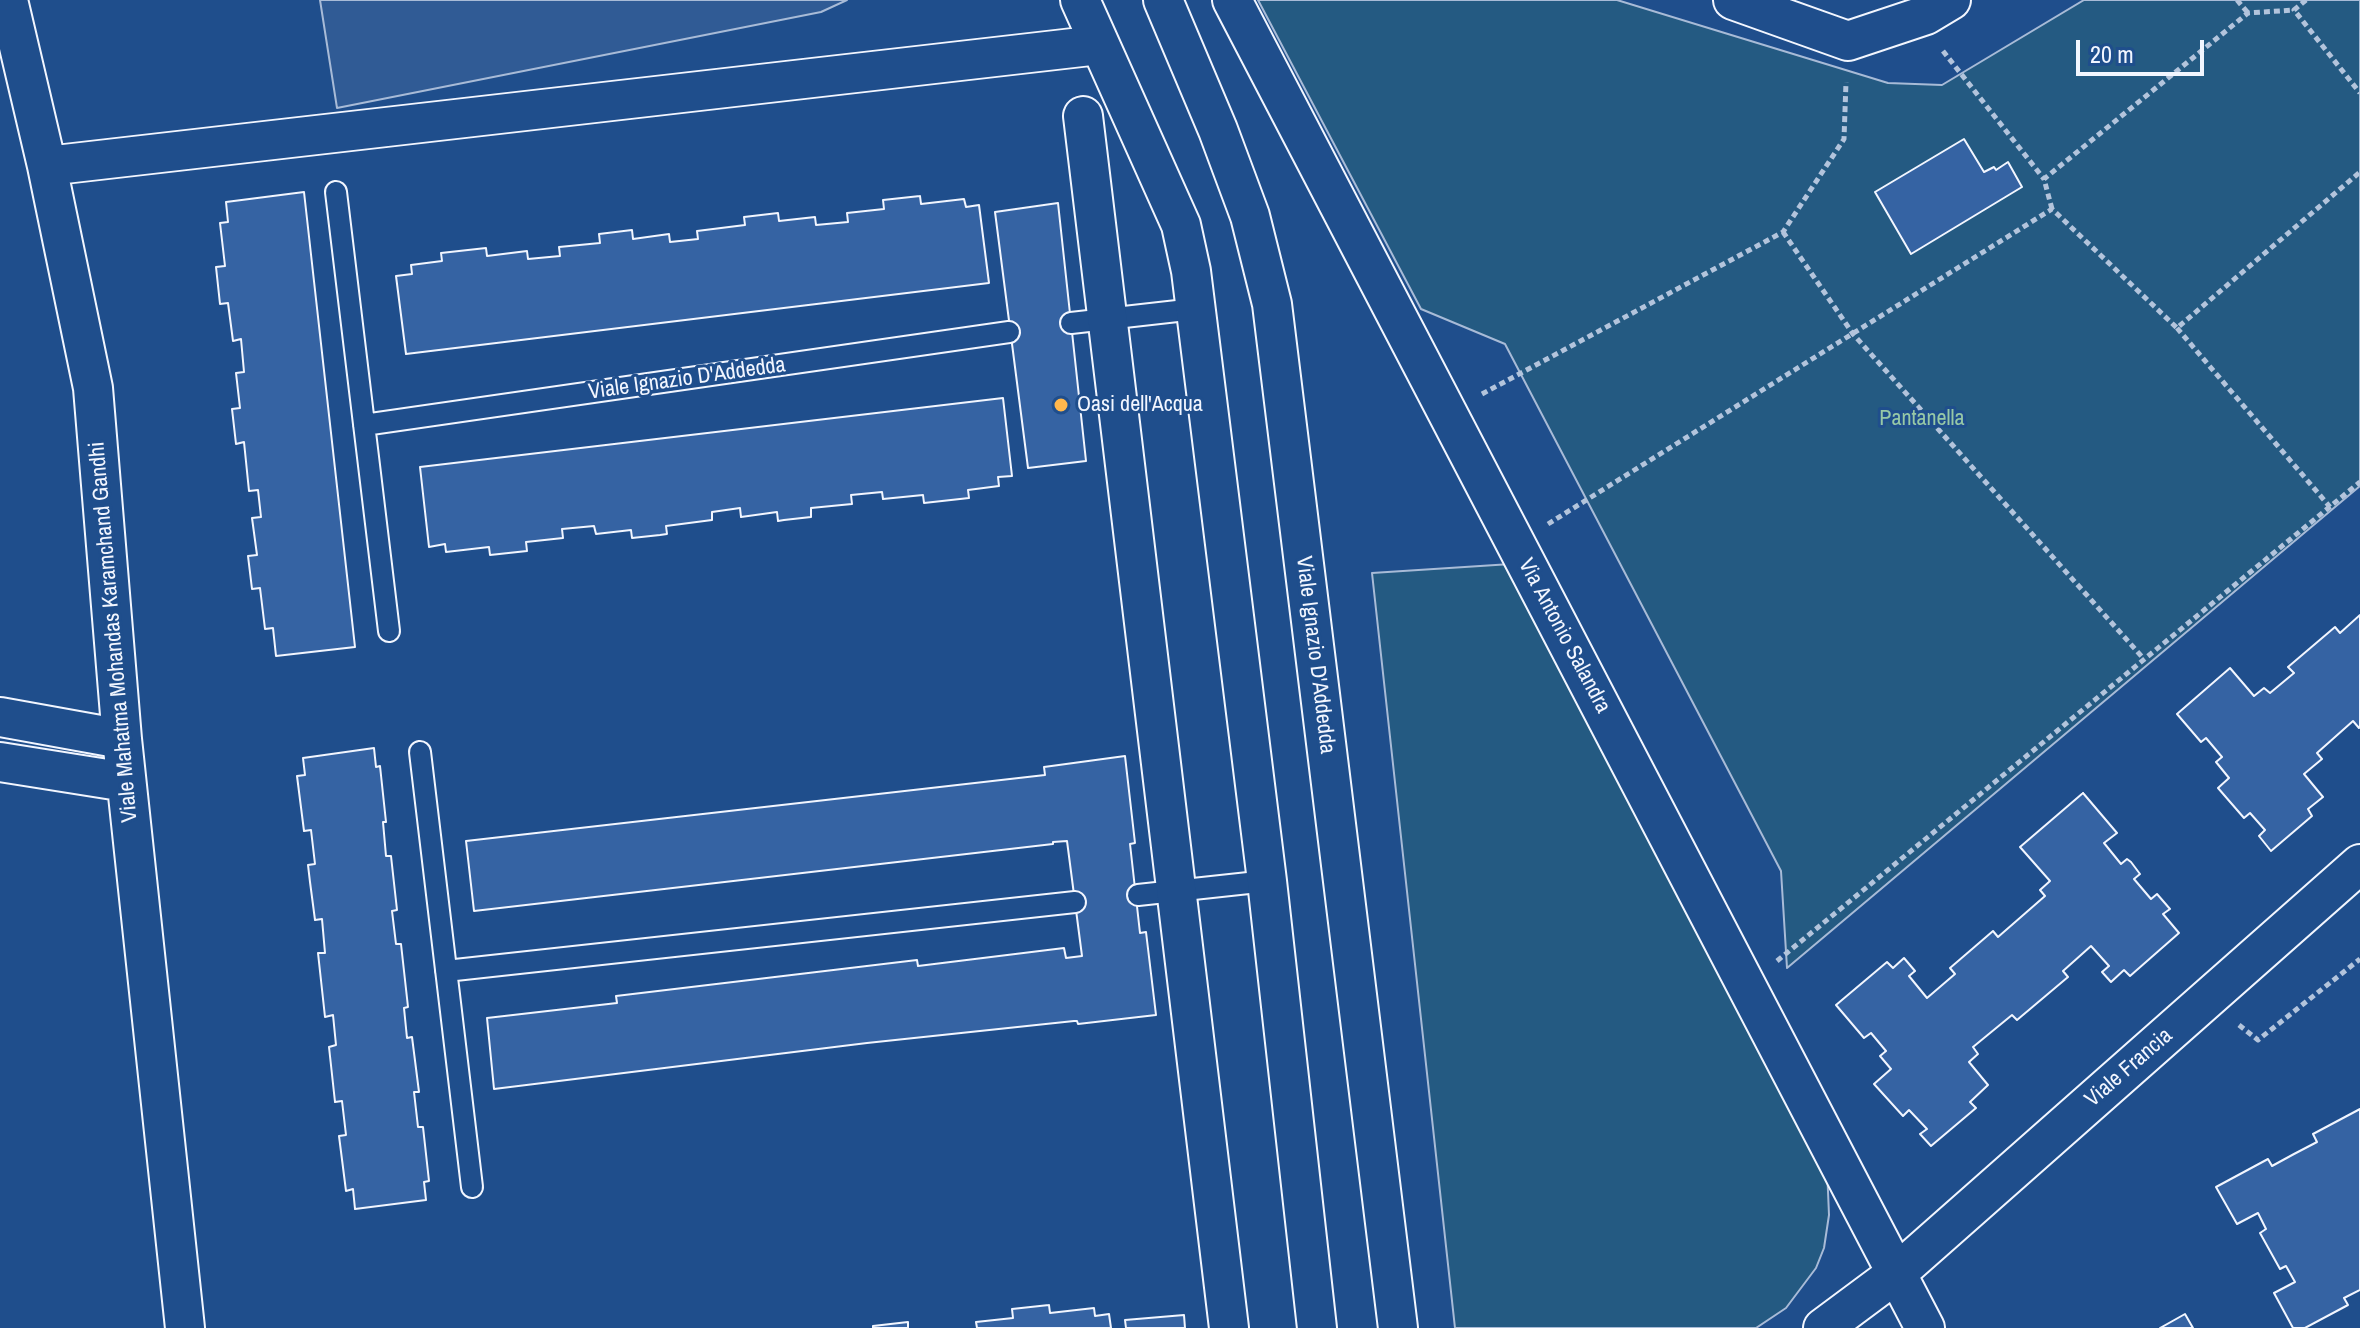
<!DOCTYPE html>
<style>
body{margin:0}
#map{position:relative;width:2360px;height:1328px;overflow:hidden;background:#1f4e8c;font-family:"Archivo Narrow",sans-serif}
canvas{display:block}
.scale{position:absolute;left:2076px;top:40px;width:128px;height:36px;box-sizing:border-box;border:4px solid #f2f6ff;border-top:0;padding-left:10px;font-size:24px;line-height:28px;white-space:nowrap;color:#f2f6ff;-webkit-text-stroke:6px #1f4e8c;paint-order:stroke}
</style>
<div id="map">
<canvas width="2360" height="1328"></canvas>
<div class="scale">20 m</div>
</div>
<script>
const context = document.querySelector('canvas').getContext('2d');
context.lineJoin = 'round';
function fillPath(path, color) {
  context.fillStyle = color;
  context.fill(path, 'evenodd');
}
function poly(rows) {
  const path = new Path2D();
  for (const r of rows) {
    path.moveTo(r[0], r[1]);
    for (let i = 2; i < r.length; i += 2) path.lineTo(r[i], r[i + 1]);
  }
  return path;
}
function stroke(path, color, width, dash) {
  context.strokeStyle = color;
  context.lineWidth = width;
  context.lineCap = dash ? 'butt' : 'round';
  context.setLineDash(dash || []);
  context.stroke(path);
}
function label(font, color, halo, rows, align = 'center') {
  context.font = font + ' "Archivo Narrow",sans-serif';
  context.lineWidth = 6;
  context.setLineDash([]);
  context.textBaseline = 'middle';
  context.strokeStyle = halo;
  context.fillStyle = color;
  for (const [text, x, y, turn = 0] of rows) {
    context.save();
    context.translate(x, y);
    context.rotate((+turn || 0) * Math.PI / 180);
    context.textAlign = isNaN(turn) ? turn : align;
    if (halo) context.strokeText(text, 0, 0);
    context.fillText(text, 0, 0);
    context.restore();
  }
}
const green = poly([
 [1258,0,1617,0,1888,83,1942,85,2084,0,2360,0,2360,486,1787,968,1781,871,1505,344,1421,309,1258,0],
 [1511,564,1827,1168,1829,1215,1824,1248,1816,1268,1786,1308,1756,1328,1455,1328,1372,573,1511,564]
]);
const parking = poly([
 [320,0,847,0,821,12,337,108,320,0]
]);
const building = poly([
 [1964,139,1984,172,1994,167,1996,170,2008,162,2022,187,1911,254,1875,192,1964,139],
 [304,192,355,647,276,656,273,628,265,629,260,588,252,589,248,556,257,555,252,518,261,517,258,490,249,491,244,442,236,444,232,409,240,408,236,373,244,372,241,339,233,341,228,303,220,304,216,267,225,266,220,223,228,222,226,202,304,192],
 [920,196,921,204,964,199,966,207,979,205,989,283,406,354,396,276,412,274,411,265,442,261,441,253,486,248,487,256,527,251,528,259,560,256,559,247,600,243,599,234,632,230,633,239,669,234,670,242,698,239,697,231,745,225,744,217,778,213,779,221,815,217,816,225,848,222,847,213,884,209,883,200,920,196],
 [1058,203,1086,461,1028,468,995,212,1058,203],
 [1003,398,1012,476,998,477,999,486,968,490,969,498,924,503,923,495,883,499,882,492,851,495,852,504,811,508,811,517,784,520,778,521,777,512,741,517,740,508,712,512,712,520,666,526,667,534,660,535,632,538,631,530,596,534,594,526,562,529,563,538,526,542,527,551,490,555,489,547,446,552,445,544,429,547,420,467,1003,398],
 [2360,615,2360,726,2359,728,2353,721,2317,753,2322,759,2304,774,2323,797,2308,809,2312,816,2271,851,2259,836,2265,830,2250,813,2244,818,2218,788,2229,778,2216,762,2222,757,2206,738,2201,742,2177,714,2230,668,2254,696,2264,688,2270,693,2294,673,2288,667,2335,627,2340,633,2360,615],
 [374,748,376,767,380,766,386,822,383,822,386,856,391,856,397,910,392,911,396,944,401,944,408,1007,404,1008,407,1038,412,1037,419,1092,414,1092,418,1127,423,1127,429,1181,424,1182,426,1200,355,1209,353,1189,346,1191,339,1136,346,1135,342,1101,335,1102,329,1047,336,1045,333,1015,325,1017,318,953,325,953,322,919,315,920,310,882,308,865,315,864,311,830,304,831,297,776,305,775,303,758,374,748],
 [1125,756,1135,843,1130,844,1140,933,1146,932,1156,1015,1078,1024,1077,1021,1074,1021,867,1043,494,1089,487,1018,617,1003,616,996,917,960,918,966,1064,948,1066,958,1082,956,1067,841,1053,842,1053,844,474,911,466,841,1045,775,1044,767,1125,756],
 [2083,793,2117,833,2104,843,2121,864,2127,859,2131,862,2140,874,2134,879,2151,899,2157,894,2170,909,2163,914,2179,933,2130,976,2124,970,2111,982,2102,972,2109,966,2091,946,2063,971,2068,977,2017,1020,2012,1015,1973,1047,1978,1054,1969,1062,1988,1085,1970,1102,1976,1108,1931,1146,1920,1134,1927,1129,1909,1110,1903,1116,1874,1084,1891,1069,1880,1056,1886,1051,1871,1033,1864,1038,1836,1005,1887,962,1893,968,1904,958,1915,971,1909,976,1927,998,1955,974,1950,968,1993,931,1998,937,2045,896,2040,890,2050,881,2020,847,2083,793],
 [2360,1109,2360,1290,2344,1298,2348,1305,2305,1328,2293,1328,2274,1293,2295,1282,2286,1266,2280,1269,2260,1233,2266,1229,2258,1213,2237,1224,2216,1187,2268,1159,2272,1166,2294,1154,2317,1142,2313,1134,2360,1109],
 [1049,1305,1050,1313,1094,1308,1095,1316,1109,1314,1111,1328,977,1328,976,1322,1013,1318,1012,1309,1049,1305],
 [2185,1314,2193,1328,2160,1328,2185,1314],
 [1184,1315,1185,1328,1126,1328,1125,1320,1184,1315],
 [908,1322,908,1328,873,1328,873,1326,908,1322]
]);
const path = poly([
 [2237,0,2248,13],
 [2306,0,2294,10,2360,93],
 [1943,51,2044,179],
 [2052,209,2044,179,2248,13,2294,10],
 [1783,232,1853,334,2144,659],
 [2177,328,2330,507],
 [1482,394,1783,232,1844,139,1846,82],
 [1548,524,2052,209,2177,328,2360,172],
 [1777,961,2360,482],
 [2239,1025,2258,1040,2360,959]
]);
const lane = poly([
 [336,192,389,631],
 [1071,323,1195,309],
 [364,425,1009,332],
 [420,752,472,1187],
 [1138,895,1267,881],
 [446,971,1075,902]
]);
const street = poly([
 [8,0,47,166,93,388,122,739,185,1328],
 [1080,0,1181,225,1191,271,1267,881,1317,1328],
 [1163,0,1218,130,1250,216,1272,304,1398,1328],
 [1232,0,1925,1328],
 [1733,0,1848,41,1926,15,1951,0],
 [1083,116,1229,1328],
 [47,166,1099,45],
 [0,717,122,739],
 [0,762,126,782],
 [1823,1328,1897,1273,2360,864]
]);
const markers = [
 [1061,405,8,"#ffb74d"]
];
const streetNames = [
 ["Viale Ignazio D'Addedda",687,379,-8],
 ["Viale Mahatma Mohandas Karamchand Gandhi",114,632,-95],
 ["Via Antonio Salandra",1564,636,62],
 ["Viale Ignazio D'Addedda",1315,655,83],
 ["Viale Francia",2129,1068,-41]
];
const poiNames = [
 ["Oasi dell'Acqua",1077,405]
];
const parkNames = [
 ["Pantanella",1922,419]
];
fillPath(green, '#245a82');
stroke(green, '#a8bbd7', 2);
fillPath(parking, '#305b95');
stroke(parking, '#a8bbd7', 2);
fillPath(building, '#3563a3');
stroke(building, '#f2f6ff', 2);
stroke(lane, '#f2f6ff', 24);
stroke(street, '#f2f6ff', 42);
stroke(path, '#b3c4dc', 5, [6, 4]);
stroke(lane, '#1f4e8c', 20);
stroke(street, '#1f4e8c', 38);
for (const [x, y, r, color] of markers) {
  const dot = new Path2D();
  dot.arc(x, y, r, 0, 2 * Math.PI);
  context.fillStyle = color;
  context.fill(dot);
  stroke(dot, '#1f4e8c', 3);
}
label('22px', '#f2f6ff', '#1f4e8c', streetNames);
label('22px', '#f2f6ff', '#1f4e8c', poiNames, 'left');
label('22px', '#97c8a6', '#1f4e8c', parkNames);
</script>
